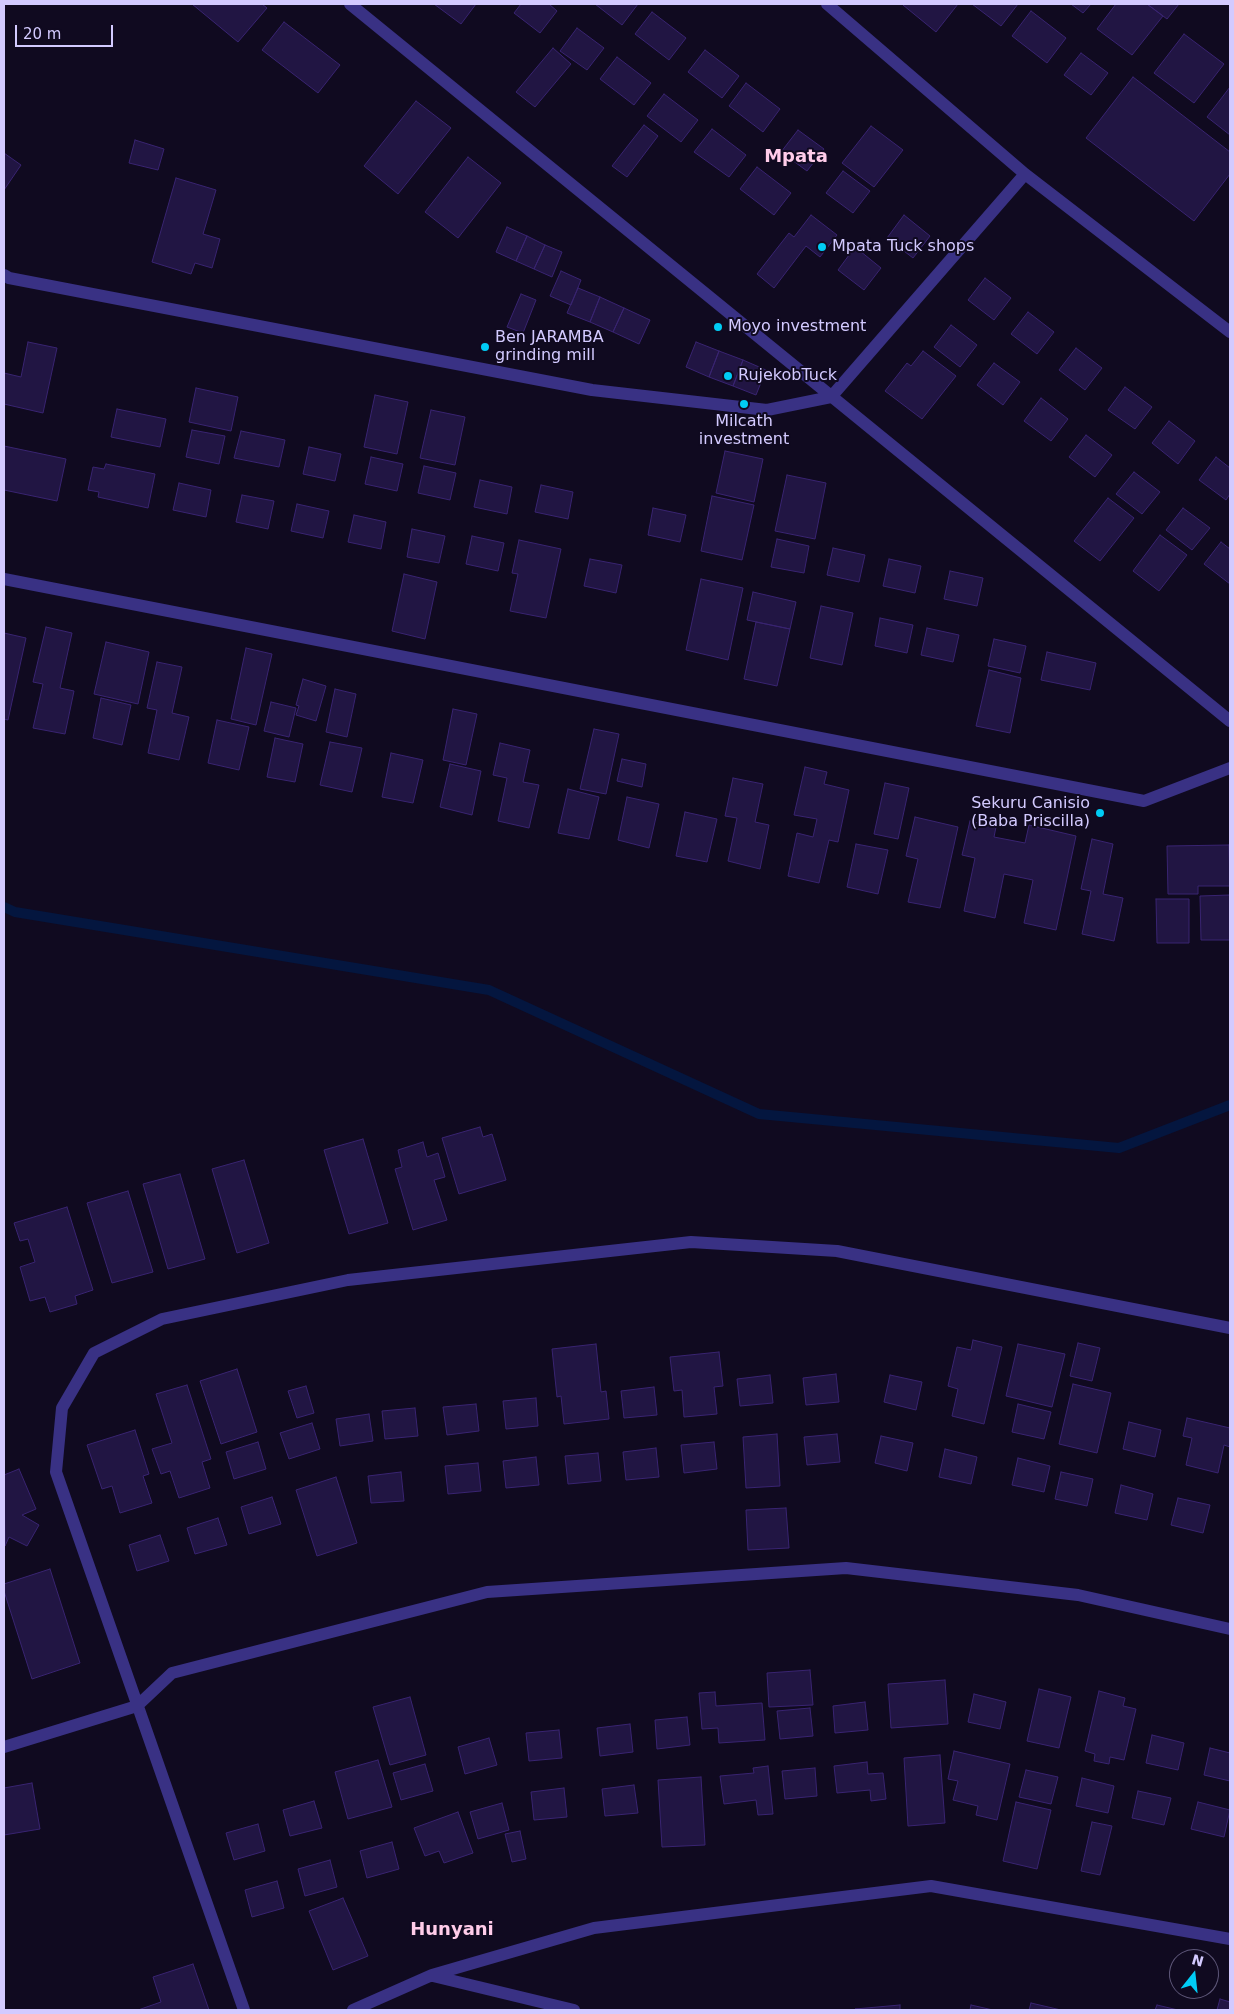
<!DOCTYPE html>
<style>
body{margin:0}
#map{position:relative;width:1234px;height:2014px;overflow:hidden;background:#100a20;font-family:"DejaVu Sans",sans-serif}
canvas{display:block}
.frame{position:absolute;inset:0;border:5px solid #d3caff;pointer-events:none}
.north{position:absolute;left:1169px;top:1949px;width:50px;height:50px;box-sizing:border-box;background:#100a20;border:1px solid #5e5779;border-radius:50%;rotate:16deg;font-size:14px;font-weight:700;line-height:20px;text-align:center;color:#d3caff}
.north::after{content:'';display:block;margin:auto;width:18px;height:22px;background:#00ccf5;clip-path:polygon(50% 0,100% 100%,50% 72%,0 100%)}
.scale{position:absolute;left:15px;top:25px;width:98px;height:22px;box-sizing:border-box;border:2px solid #d3caff;border-top:0;padding-left:6px;font-size:15px;line-height:18px;white-space:nowrap;color:#d3caff;-webkit-text-stroke:4px #100a20;paint-order:stroke}
</style>
<div id="map">
<canvas width="1234" height="2014"></canvas>
<div class="frame"></div>
<div class="north">N</div>
<div class="scale">20 m</div>
</div>
<script>
const context = document.querySelector('canvas').getContext('2d');
context.lineJoin = 'round';
function poly(rows) {
  const path = new Path2D();
  for (const r of rows) {
    path.moveTo(r[0], r[1]);
    for (let i = 2; i < r.length; i += 2) path.lineTo(r[i], r[i + 1]);
  }
  return path;
}
function stroke(path, color, width, dash) {
  context.strokeStyle = color;
  context.lineWidth = width;
  context.lineCap = dash ? 'butt' : 'round';
  context.setLineDash(dash || []);
  context.stroke(path);
}
function fillPath(path, color) {
  context.fillStyle = color;
  context.fill(path, 'evenodd');
}
function label(font, color, halo, rows, align = 'center') {
  context.font = font + ' "DejaVu Sans",sans-serif';
  context.lineWidth = 4;
  context.setLineDash([]);
  context.textBaseline = 'middle';
  context.strokeStyle = halo;
  context.fillStyle = color;
  for (const [text, x, y, turn = 0] of rows) {
    context.save();
    context.translate(x, y);
    context.rotate((+turn || 0) * Math.PI / 180);
    context.textAlign = isNaN(turn) ? turn : align;
    if (halo) context.strokeText(text, 0, 0);
    context.fillText(text, 0, 0);
    context.restore();
  }
}
const stream = poly([
 [4,907,15,912,489,990,759,1114,1119,1148,1230,1105]
]);
const building = poly([
 [192,4,262,4,267,8,238,42,192,4],
 [434,4,476,4,461,24,434,4],
 [521,4,549,4,557,11,540,33,514,13,521,4],
 [595,4,638,4,622,25,595,4],
 [904,4,958,4,936,32,903,5,904,4],
 [972,4,1018,4,1001,26,972,4],
 [1071,4,1091,4,1083,13,1071,4],
 [1116,4,1147,4,1163,16,1132,55,1097,29,1116,4],
 [1147,4,1179,4,1167,19,1147,4],
 [1031,11,1066,38,1047,63,1012,36,1031,11],
 [652,12,686,38,669,60,635,34,652,12],
 [284,22,340,65,318,93,262,50,284,22],
 [577,28,604,48,587,70,560,51,577,28],
 [1184,34,1224,64,1194,103,1154,73,1184,34],
 [553,48,571,64,535,107,516,92,553,48],
 [705,50,739,76,722,98,688,72,705,50],
 [1081,53,1108,73,1091,95,1064,75,1081,53],
 [617,57,651,83,634,105,600,79,617,57],
 [1133,77,1230,152,1230,174,1194,221,1086,138,1133,77],
 [746,83,780,109,763,132,729,106,746,83],
 [1230,87,1230,135,1207,117,1230,87],
 [664,94,698,120,681,142,647,116,664,94],
 [416,101,451,128,398,194,364,166,416,101],
 [644,125,658,136,627,177,612,166,644,125],
 [871,126,903,150,874,187,842,163,871,126],
 [712,129,746,155,729,177,694,152,712,129],
 [798,130,824,149,807,171,781,152,798,130],
 [135,140,164,149,158,170,129,163,135,140],
 [4,153,21,165,4,190,4,153],
 [468,157,501,183,458,238,425,212,468,157],
 [757,167,791,193,774,215,740,189,757,167],
 [843,171,870,191,853,213,826,193,843,171],
 [176,178,216,190,203,234,220,239,212,268,195,263,191,274,152,262,176,178],
 [811,215,837,235,820,257,806,246,774,288,757,274,789,233,794,237,811,215],
 [904,215,930,236,913,258,887,238,904,215],
 [507,227,527,236,516,261,496,252,507,227],
 [527,236,545,245,534,269,516,261,527,236],
 [545,245,562,252,552,277,534,269,545,245],
 [855,247,881,268,864,290,838,270,855,247],
 [561,271,581,280,571,305,550,296,561,271],
 [985,278,1011,298,994,320,968,300,985,278],
 [578,288,600,297,590,322,567,313,578,288],
 [521,294,536,300,523,333,507,327,521,294],
 [600,297,624,308,613,332,590,322,600,297],
 [624,308,650,320,639,344,613,332,624,308],
 [1028,312,1054,332,1037,354,1011,334,1028,312],
 [951,325,977,345,960,367,934,347,951,325],
 [28,342,57,348,43,413,4,404,4,373,21,377,28,342],
 [696,342,719,351,709,377,686,367,696,342],
 [1076,348,1102,368,1085,390,1059,370,1076,348],
 [719,351,743,360,733,386,709,377,719,351],
 [923,351,956,376,922,419,885,391,907,363,911,366,923,351],
 [743,360,766,370,756,395,733,386,743,360],
 [994,363,1020,382,1003,405,977,385,994,363],
 [1125,387,1152,407,1135,429,1108,410,1125,387],
 [196,388,238,397,231,431,189,422,196,388],
 [375,395,408,402,397,454,364,447,375,395],
 [1041,398,1068,419,1051,441,1024,421,1041,398],
 [117,409,166,419,160,447,111,437,117,409],
 [431,410,465,417,455,465,420,458,431,410],
 [1169,421,1195,441,1178,464,1152,443,1169,421],
 [192,430,225,436,219,464,186,457,192,430],
 [241,431,285,440,279,467,234,458,241,431],
 [1086,435,1112,455,1095,477,1069,457,1086,435],
 [4,446,66,459,57,501,4,490,4,446],
 [309,447,341,454,335,481,303,474,309,447],
 [725,451,763,459,754,502,716,493,725,451],
 [371,457,403,464,397,491,365,484,371,457],
 [1216,457,1230,468,1230,494,1226,500,1199,480,1216,457],
 [106,464,155,474,148,508,98,497,99,492,88,490,93,467,104,469,106,464],
 [424,466,456,473,450,500,418,493,424,466],
 [1134,472,1160,492,1142,514,1116,494,1134,472],
 [787,475,826,483,815,539,775,531,787,475],
 [480,480,512,487,507,514,474,507,480,480],
 [179,483,211,490,206,517,173,510,179,483],
 [541,485,573,492,568,519,535,512,541,485],
 [242,495,274,501,268,529,236,522,242,495],
 [712,496,754,505,742,560,701,551,712,496],
 [1108,498,1134,518,1100,561,1074,541,1108,498],
 [297,504,329,511,323,538,291,531,297,504],
 [653,508,686,515,680,542,648,535,653,508],
 [1183,508,1210,528,1192,550,1166,530,1183,508],
 [354,515,386,522,381,549,348,542,354,515],
 [412,529,445,536,439,563,407,557,412,529],
 [1160,535,1187,555,1159,591,1133,571,1160,535],
 [472,536,504,543,498,571,466,564,472,536],
 [777,539,809,546,804,573,771,567,777,539],
 [519,540,561,549,546,618,510,611,518,574,512,573,519,540],
 [1221,542,1230,549,1230,584,1204,564,1221,542],
 [833,548,865,555,859,582,827,575,833,548],
 [590,559,622,565,616,593,584,586,590,559],
 [889,559,921,566,915,593,883,586,889,559],
 [950,571,983,578,977,606,944,599,950,571],
 [404,574,437,582,425,639,392,631,404,574],
 [701,579,743,588,728,660,686,650,701,579],
 [753,592,796,602,790,629,747,620,753,592],
 [821,606,853,613,842,665,810,658,821,606],
 [880,618,913,625,907,653,875,646,880,618],
 [756,622,790,629,777,686,744,679,756,622],
 [46,627,72,633,60,688,74,691,65,734,33,728,43,684,33,682,46,627],
 [927,628,959,635,953,662,921,655,927,628],
 [4,633,26,638,8,720,4,719,4,633],
 [994,639,1026,646,1020,673,988,666,994,639],
 [106,642,149,652,138,704,94,694,106,642],
 [246,648,272,654,256,725,231,719,246,648],
 [1047,652,1096,663,1090,690,1041,680,1047,652],
 [157,662,182,667,172,713,189,717,179,760,148,753,157,710,147,708,157,662],
 [989,670,1021,678,1010,733,976,726,989,670],
 [303,679,326,686,316,721,296,715,299,706,296,705,303,679],
 [335,689,356,694,347,737,326,732,335,689],
 [101,698,131,705,122,745,93,738,101,698],
 [271,702,296,708,289,737,264,731,271,702],
 [453,709,477,714,466,765,443,760,453,709],
 [217,720,249,727,239,770,208,763,217,720],
 [594,729,619,734,606,794,580,789,594,729],
 [275,738,303,744,295,782,267,777,275,738],
 [330,742,362,748,352,792,320,785,330,742],
 [500,743,530,750,523,782,539,785,529,828,498,821,507,778,493,775,500,743],
 [391,753,423,760,413,803,382,797,391,753],
 [622,759,646,764,642,787,617,781,622,759],
 [450,764,481,771,472,815,440,807,450,764],
 [805,767,827,772,824,784,849,790,838,842,829,840,819,883,788,876,797,833,813,837,817,819,794,815,805,767],
 [733,778,763,784,755,822,769,825,760,869,728,861,737,818,725,816,733,778],
 [885,783,909,788,898,839,874,834,885,783],
 [568,789,599,797,589,839,558,833,568,789],
 [627,797,659,804,649,848,618,840,627,797],
 [685,812,717,819,707,862,676,856,685,812],
 [915,817,958,827,940,908,908,902,918,859,906,856,915,817],
 [970,821,996,827,994,837,1025,843,1029,825,1076,836,1056,930,1024,923,1033,880,1004,874,995,918,964,911,975,858,962,855,970,821],
 [1092,839,1113,844,1103,894,1123,898,1114,941,1082,934,1091,891,1081,889,1092,839],
 [856,844,888,850,878,894,847,887,856,844],
 [1229,845,1230,886,1198,886,1198,894,1168,894,1167,846,1229,845],
 [1230,895,1230,940,1201,940,1200,896,1230,895],
 [1156,899,1189,899,1189,943,1157,943,1156,899],
 [480,1127,483,1137,492,1134,506,1180,459,1194,442,1138,480,1127],
 [363,1139,388,1223,349,1234,324,1150,363,1139],
 [423,1142,427,1157,438,1153,445,1177,434,1180,447,1220,413,1230,395,1169,402,1167,398,1150,423,1142],
 [244,1160,269,1243,237,1253,212,1169,244,1160],
 [180,1174,205,1259,168,1269,143,1184,180,1174],
 [128,1191,153,1272,112,1283,87,1203,128,1191],
 [67,1207,93,1290,75,1296,77,1304,50,1312,45,1297,30,1301,20,1267,35,1262,28,1239,20,1241,14,1223,67,1207],
 [973,1340,1002,1347,984,1424,952,1416,958,1389,948,1386,957,1347,971,1350,973,1340],
 [1078,1343,1100,1348,1092,1381,1070,1376,1078,1343],
 [596,1344,601,1392,606,1391,609,1419,564,1424,561,1396,557,1397,552,1349,596,1344],
 [1018,1344,1065,1354,1052,1407,1006,1396,1018,1344],
 [719,1352,723,1386,714,1387,717,1414,684,1417,682,1390,674,1391,670,1357,719,1352],
 [237,1369,257,1432,221,1444,200,1381,237,1369],
 [836,1374,839,1402,806,1405,803,1378,836,1374],
 [770,1375,773,1403,740,1406,737,1379,770,1375],
 [890,1375,922,1382,916,1410,884,1402,890,1375],
 [1073,1384,1111,1393,1097,1453,1059,1444,1073,1384],
 [187,1385,211,1459,202,1462,210,1488,179,1498,170,1471,161,1474,152,1449,172,1443,156,1394,187,1385],
 [306,1386,314,1413,297,1418,288,1391,306,1386],
 [654,1387,657,1415,624,1418,621,1391,654,1387],
 [536,1398,538,1426,506,1429,503,1401,536,1398],
 [476,1404,479,1431,447,1435,443,1407,476,1404],
 [1018,1404,1051,1412,1044,1439,1012,1432,1018,1404],
 [415,1408,418,1436,385,1439,382,1411,415,1408],
 [369,1414,373,1441,340,1446,336,1419,369,1414],
 [1187,1418,1230,1428,1230,1447,1224,1445,1218,1473,1186,1465,1192,1438,1183,1436,1187,1418],
 [1129,1422,1161,1430,1155,1457,1123,1449,1129,1422],
 [312,1423,320,1449,289,1459,280,1433,312,1423],
 [135,1430,149,1474,143,1476,152,1503,120,1513,112,1486,102,1489,87,1445,135,1430],
 [777,1434,780,1486,746,1488,743,1437,777,1434],
 [837,1434,840,1462,807,1465,804,1437,837,1434],
 [881,1436,913,1443,907,1471,875,1463,881,1436],
 [258,1442,266,1469,234,1479,226,1452,258,1442],
 [714,1442,717,1469,684,1473,681,1445,714,1442],
 [656,1448,659,1477,626,1480,623,1452,656,1448],
 [945,1449,977,1457,971,1484,939,1477,945,1449],
 [598,1453,601,1481,568,1484,565,1456,598,1453],
 [536,1457,539,1485,506,1488,503,1461,536,1457],
 [1018,1458,1050,1466,1044,1492,1012,1485,1018,1458],
 [478,1463,481,1491,448,1494,445,1466,478,1463],
 [19,1469,36,1509,22,1515,39,1525,27,1546,9,1537,5,1546,4,1475,19,1469],
 [401,1472,404,1501,371,1503,368,1476,401,1472],
 [1061,1472,1093,1479,1087,1506,1055,1499,1061,1472],
 [336,1477,357,1543,317,1556,296,1490,336,1477],
 [1121,1485,1153,1494,1147,1520,1115,1513,1121,1485],
 [272,1497,281,1524,249,1534,241,1507,272,1497],
 [1178,1498,1210,1505,1203,1533,1171,1525,1178,1498],
 [786,1508,789,1548,748,1550,746,1510,786,1508],
 [218,1518,227,1545,195,1554,187,1528,218,1518],
 [160,1535,169,1561,137,1571,129,1545,160,1535],
 [50,1569,80,1663,32,1679,4,1591,4,1584,50,1569],
 [810,1670,813,1705,769,1707,767,1673,810,1670],
 [945,1680,948,1724,891,1728,888,1684,945,1680],
 [1039,1689,1071,1697,1059,1748,1027,1741,1039,1689],
 [1099,1691,1125,1698,1123,1706,1136,1709,1124,1760,1110,1757,1109,1764,1094,1761,1095,1754,1085,1751,1099,1691],
 [715,1692,716,1706,762,1703,765,1740,719,1743,718,1728,702,1729,699,1693,715,1692],
 [974,1694,1006,1702,1000,1729,968,1722,974,1694],
 [410,1697,426,1755,390,1765,373,1707,410,1697],
 [865,1702,868,1730,835,1733,833,1706,865,1702],
 [810,1708,813,1736,780,1739,777,1711,810,1708],
 [687,1717,690,1745,657,1749,655,1720,687,1717],
 [630,1724,633,1752,600,1756,597,1728,630,1724],
 [559,1730,562,1758,529,1761,526,1733,559,1730],
 [1152,1735,1184,1743,1178,1770,1146,1763,1152,1735],
 [489,1738,497,1765,465,1774,458,1747,489,1738],
 [1210,1748,1230,1753,1230,1781,1204,1775,1210,1748],
 [954,1751,1010,1764,997,1820,976,1815,978,1806,953,1800,958,1781,948,1779,954,1751],
 [940,1755,945,1823,908,1826,904,1758,940,1755],
 [378,1760,392,1807,348,1819,335,1772,378,1760],
 [867,1762,868,1774,883,1773,886,1799,871,1801,870,1790,837,1793,834,1766,867,1762],
 [425,1764,433,1791,401,1800,393,1773,425,1764],
 [768,1766,773,1814,758,1815,756,1800,724,1804,720,1776,754,1773,753,1768,768,1766],
 [815,1768,817,1796,785,1799,782,1771,815,1768],
 [1026,1770,1058,1777,1051,1804,1019,1797,1026,1770],
 [701,1777,705,1845,662,1847,658,1780,701,1777],
 [1082,1778,1114,1786,1108,1813,1076,1806,1082,1778],
 [32,1783,40,1829,4,1835,4,1788,32,1783],
 [634,1785,638,1813,605,1816,602,1789,634,1785],
 [564,1788,567,1817,534,1820,531,1792,564,1788],
 [1138,1791,1171,1798,1164,1825,1132,1818,1138,1791],
 [314,1801,322,1828,290,1836,283,1810,314,1801],
 [1016,1802,1051,1810,1037,1869,1003,1861,1016,1802],
 [1198,1802,1230,1810,1224,1837,1191,1829,1198,1802],
 [502,1803,509,1830,478,1839,470,1812,502,1803],
 [458,1812,473,1853,444,1863,439,1851,425,1856,414,1828,458,1812],
 [1092,1822,1112,1826,1100,1875,1081,1871,1092,1822],
 [258,1824,265,1851,234,1860,226,1833,258,1824],
 [520,1831,526,1859,512,1862,505,1834,520,1831],
 [392,1842,399,1869,367,1878,360,1851,392,1842],
 [330,1860,337,1887,305,1896,298,1869,330,1860],
 [277,1881,284,1908,252,1917,245,1890,277,1881],
 [343,1898,368,1956,333,1970,309,1911,343,1898],
 [193,1964,209,2010,138,2010,161,2002,153,1977,193,1964],
 [1220,1999,1230,2002,1230,2010,1217,2010,1220,1999],
 [1031,2003,1061,2010,1029,2010,1031,2003],
 [900,2005,900,2010,855,2009,900,2005],
 [971,2005,993,2010,970,2010,971,2005],
 [1157,2005,1178,2010,1155,2010,1157,2005]
]);
const street = poly([
 [350,4,1230,721],
 [827,4,1025,174,1230,332],
 [4,275,9,278,592,390,767,410,831,397,1025,174],
 [4,579,1144,801,1230,768],
 [4,1747,137,1706,172,1673,487,1592,846,1568,1078,1595,1230,1629],
 [433,1976,574,2010],
 [244,2010,56,1472,62,1408,94,1353,162,1319,348,1280,691,1242,837,1251,1230,1328],
 [353,2010,432,1975,594,1928,931,1886,1230,1939]
]);
const markers = [
 [822,247,5,"#00ccf5"],
 [718,327,5,"#00ccf5"],
 [485,347,5,"#00ccf5"],
 [728,376,5,"#00ccf5"],
 [744,404,5,"#00ccf5"],
 [1100,813,5,"#00ccf5"]
];
const poiNames = [
 ["Mpata Tuck shops",832,247],
 ["Moyo investment",728,327],
 ["Ben JARAMBA",495,338],
 ["grinding mill",495,356],
 ["RujekobTuck",738,376],
 ["Milcath",744,422,"center"],
 ["investment",744,440,"center"],
 ["Sekuru Canisio",1090,804,"right"],
 ["(Baba Priscilla)",1090,822,"right"]
];
const neighbourhoodNames = [
 ["Mpata",796,157],
 ["Hunyani",452,1930]
];
stroke(stream, '#04163f', 10);
fillPath(building, '#211543');
stroke(building, '#392471', 1);
stroke(street, '#393184', 12);
for (const [x, y, r, color] of markers) {
  const dot = new Path2D();
  dot.arc(x, y, r, 0, 2 * Math.PI);
  context.fillStyle = color;
  context.fill(dot);
  stroke(dot, '#100a20', 2);
}
label('16px', '#d3caff', '#100a20', poiNames, 'left');
label('bold 18px', '#ffcce9', '#100a20', neighbourhoodNames);
</script>
